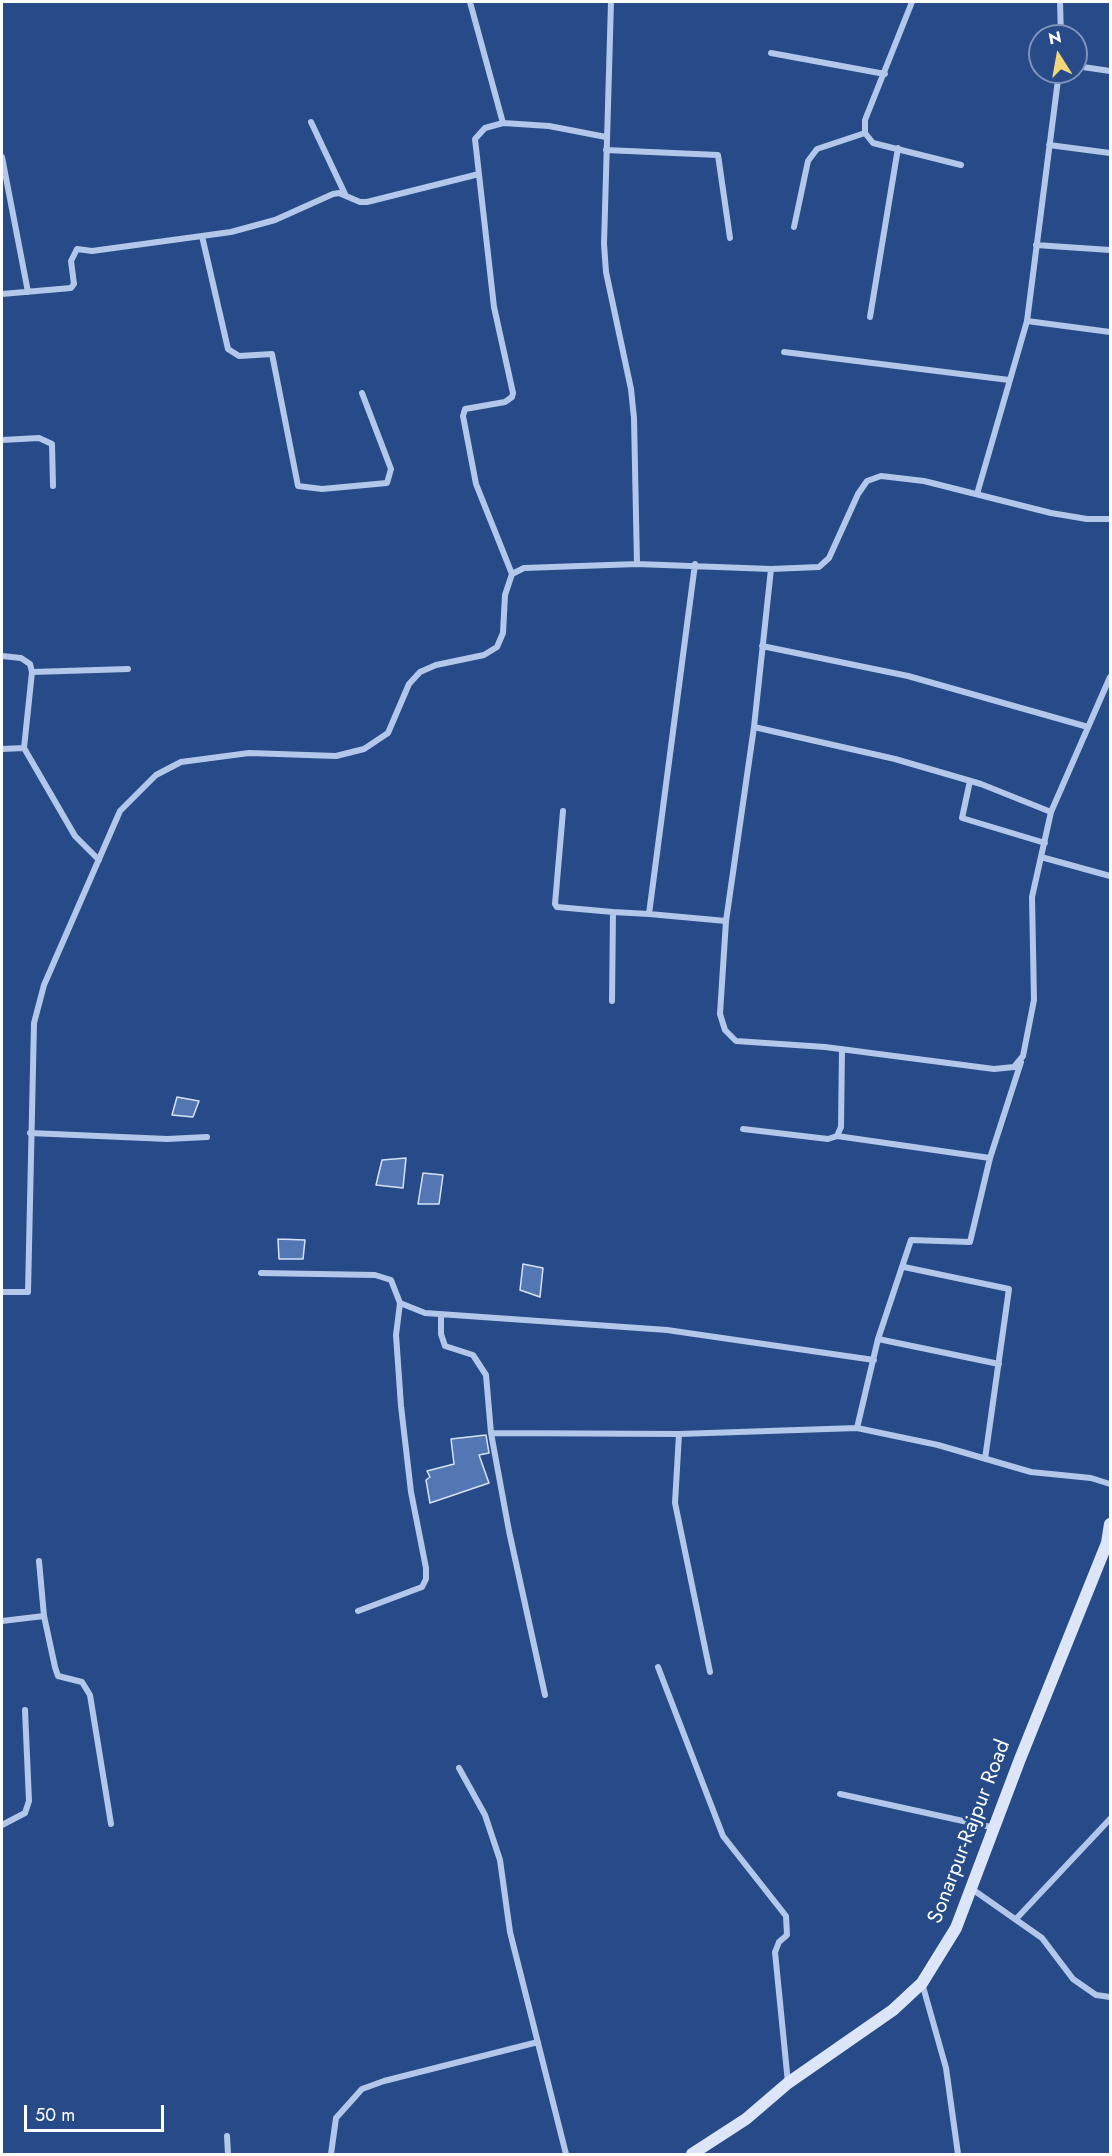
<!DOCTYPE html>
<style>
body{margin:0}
#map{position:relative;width:1112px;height:2156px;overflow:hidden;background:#264b88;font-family:Jost,sans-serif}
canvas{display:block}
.frame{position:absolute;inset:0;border:3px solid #fff;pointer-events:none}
.north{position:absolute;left:1028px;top:24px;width:60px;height:60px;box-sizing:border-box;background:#264b88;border:2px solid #7d93b8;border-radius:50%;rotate:349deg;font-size:16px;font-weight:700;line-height:24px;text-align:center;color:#fff}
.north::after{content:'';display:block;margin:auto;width:21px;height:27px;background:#f2d677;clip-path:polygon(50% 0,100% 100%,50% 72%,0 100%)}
.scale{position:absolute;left:24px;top:2105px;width:140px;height:27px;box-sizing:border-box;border:3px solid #fff;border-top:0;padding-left:8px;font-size:18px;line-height:21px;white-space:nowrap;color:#fff;-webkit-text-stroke:4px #264b88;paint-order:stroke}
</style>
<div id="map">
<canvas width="1112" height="2156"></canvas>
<div class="frame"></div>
<div class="north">N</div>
<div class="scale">50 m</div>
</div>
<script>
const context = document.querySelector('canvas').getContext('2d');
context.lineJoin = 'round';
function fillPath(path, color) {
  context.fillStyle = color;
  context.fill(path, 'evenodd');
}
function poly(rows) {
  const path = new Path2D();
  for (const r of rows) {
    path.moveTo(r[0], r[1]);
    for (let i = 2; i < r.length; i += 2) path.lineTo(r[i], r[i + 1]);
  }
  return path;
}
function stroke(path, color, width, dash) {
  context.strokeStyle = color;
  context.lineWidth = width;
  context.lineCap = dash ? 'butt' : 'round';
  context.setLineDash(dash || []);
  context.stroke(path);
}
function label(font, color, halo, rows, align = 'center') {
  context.font = font + ' Jost,sans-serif';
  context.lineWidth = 6;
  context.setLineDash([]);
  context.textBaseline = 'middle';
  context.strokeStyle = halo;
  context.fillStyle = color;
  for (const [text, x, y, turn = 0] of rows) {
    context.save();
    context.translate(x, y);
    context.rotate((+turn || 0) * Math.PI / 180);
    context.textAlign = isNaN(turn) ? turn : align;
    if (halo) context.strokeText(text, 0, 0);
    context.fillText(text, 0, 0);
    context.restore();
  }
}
const building = poly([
 [177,1097,199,1101,193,1117,172,1115,177,1097],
 [406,1158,403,1188,376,1185,382,1160,406,1158],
 [423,1173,443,1175,439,1204,418,1204,423,1173],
 [278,1239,305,1240,303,1259,279,1259,278,1239],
 [523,1264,543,1268,540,1297,520,1290,523,1264],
 [486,1435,489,1453,479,1455,489,1483,430,1503,426,1480,430,1477,427,1471,454,1464,451,1439,486,1435]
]);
const street = poly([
 [470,2,503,123],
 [611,2,604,244,606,272,631,389,634,418,637,564],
 [912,2,865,120,865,133,873,143,961,165],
 [1060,2,1061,36],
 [771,53,885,74],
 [1076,66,1110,71],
 [311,122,345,194],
 [1049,145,1110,153],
 [606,150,718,155,730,238],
 [2,157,28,292],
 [794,227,808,161,817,149,865,133],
 [202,236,228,349,239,356,272,354,298,486,322,489,387,483,391,469,362,393],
 [1036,245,1110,250],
 [2,294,71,288,74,284,71,261,77,249,92,251,231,232,275,220,333,194,339,193,360,202,367,202,479,174],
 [870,317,898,148],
 [1027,321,1110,332],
 [784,352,1009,380],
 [2,440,39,438,52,444,53,486],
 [977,494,1027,321,1059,72],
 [695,564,649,914,726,921],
 [771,569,754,727,726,921,720,1014,725,1030,736,1041,825,1047,994,1069,1014,1067,1023,1056,1034,1000,1032,897,1051,812,1110,677],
 [512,574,476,484,463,416,465,409,505,402,512,397,513,393,494,307,475,139,485,128,503,123,549,126,606,137],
 [762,646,908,676,1088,727],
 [2,656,21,658,30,664,32,672,24,748,75,836,99,860],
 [32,672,128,669],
 [754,727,895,759,981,784,1051,812],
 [2,749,24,748],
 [970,781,962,818,1045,843],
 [563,811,555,904,557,907,613,912],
 [1041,857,1110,876],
 [612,1001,613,912,649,914],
 [743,1129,828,1139,837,1136,841,1127,842,1049],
 [30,1133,167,1139,207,1137],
 [837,1136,990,1158],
 [904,1267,1009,1289,985,1459],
 [261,1273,375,1275,391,1280,400,1303,425,1313,667,1330,874,1360],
 [2,1292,28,1292,34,1023,44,985,120,811,156,775,181,762,249,753,336,756,364,749,388,733,409,684,420,672,436,665,484,655,497,647,503,633,505,595,512,574,524,568,637,564,771,569,819,567,829,558,858,494,867,481,881,476,924,481,1051,513,1087,519,1110,519],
 [441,1315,441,1334,445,1346,473,1355,486,1375,491,1433,509,1531,545,1695],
 [878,1339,911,1240,970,1242,990,1158,1021,1062],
 [857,1428,878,1339,999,1364],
 [491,1433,679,1434,857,1428,938,1445,1031,1472,1091,1478,1110,1484],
 [679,1434,675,1503,710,1672],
 [39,1561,44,1616,55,1667,58,1676,82,1682,90,1695,111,1824],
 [358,1611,422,1587,426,1579,426,1568,411,1492,401,1406,396,1335,400,1303],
 [2,1621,44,1616],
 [658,1667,723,1836,786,1916,787,1935,779,1942,775,1952,788,2083],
 [459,1768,485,1815,500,1860,510,1932,566,2154],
 [840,1794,995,1828],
 [2,1825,25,1813,29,1801,25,1710],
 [972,1889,1042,1938,1073,1979,1096,1995,1110,1997],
 [1016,1919,1110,1819],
 [922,1983,946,2068,958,2154],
 [227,2136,228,2154],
 [331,2154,336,2118,362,2089,384,2081,538,2042]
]);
const secondary = poly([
 [692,2154,746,2119,788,2083,893,2010,922,1983,956,1928,1020,1759,1107,1543,1110,1524]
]);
const streetNames = [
 ["Sonarpur-Rajpur Road",970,1832,-69]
];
fillPath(building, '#5377b2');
stroke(building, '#d6e3f7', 1.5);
stroke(street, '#b2c7e9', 6);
stroke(secondary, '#dde6f8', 12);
label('21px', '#fff', '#264b88', streetNames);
</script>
